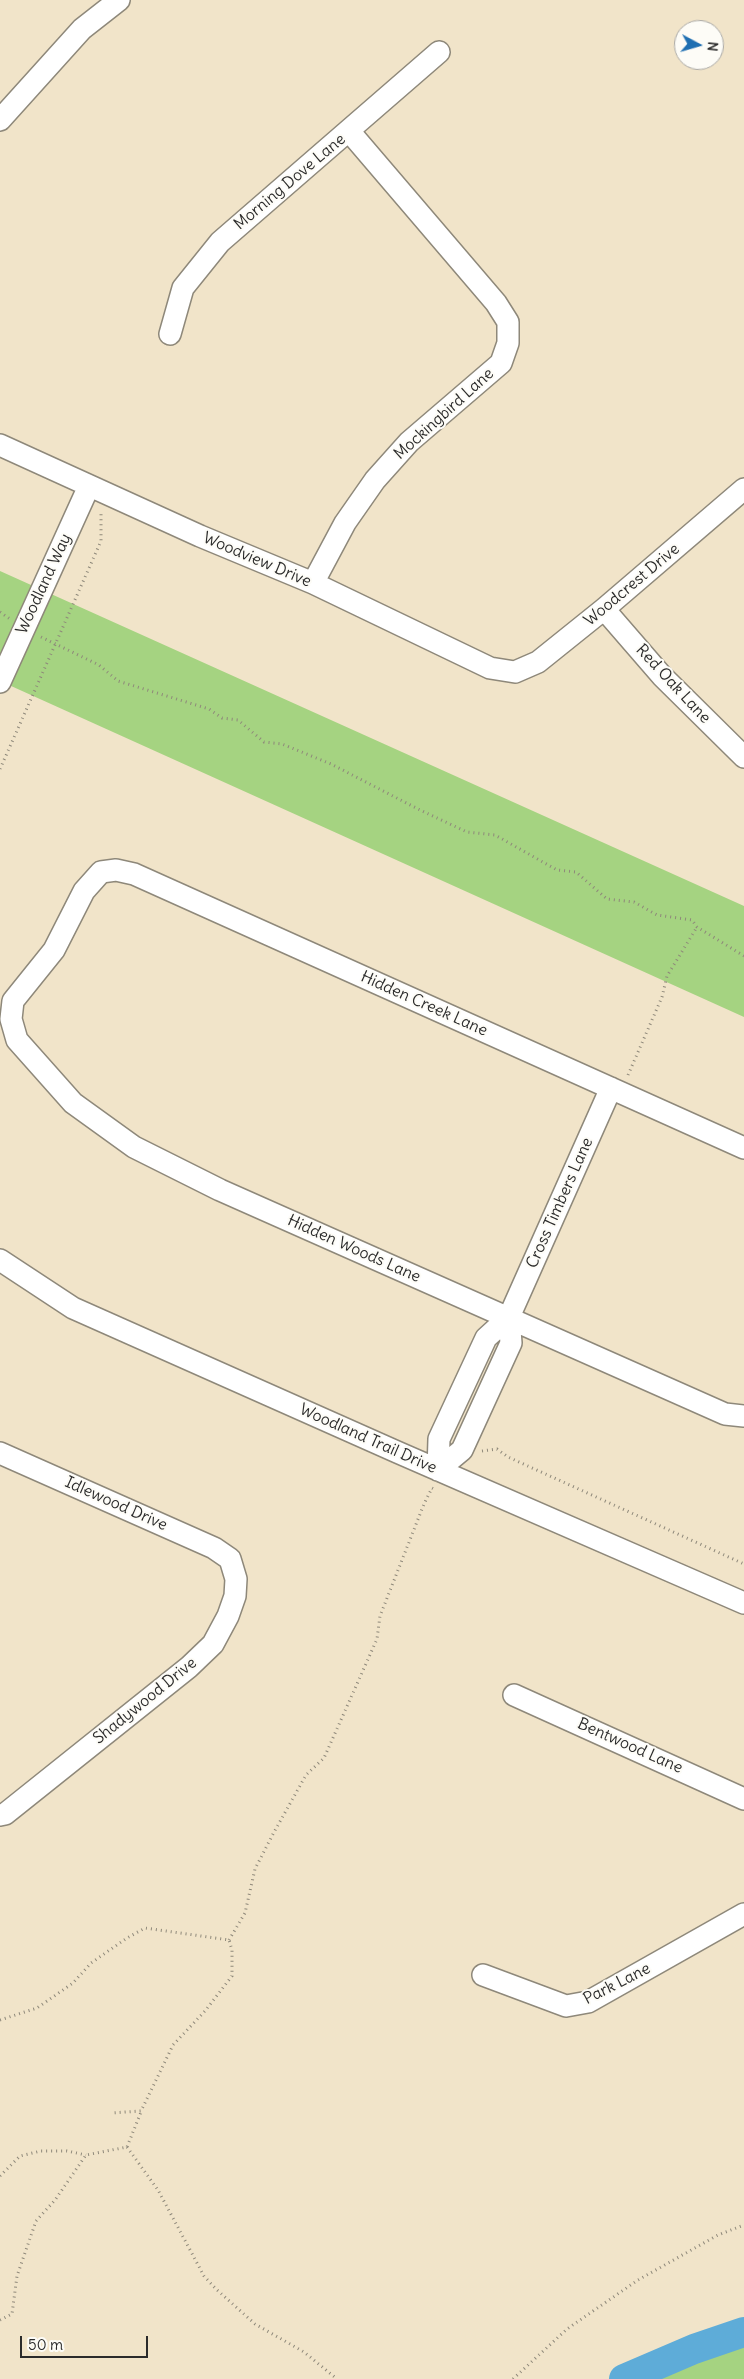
<!DOCTYPE html>
<style>
body{margin:0}
#map{position:relative;width:744px;height:2379px;overflow:hidden;background:#f1e4c9;font-family:Delius,sans-serif}
canvas{display:block}
.north{position:absolute;left:674px;top:20px;width:50px;height:50px;box-sizing:border-box;background:#fdfcf7;border:1px solid #a9a8a5;border-radius:50%;rotate:96deg;font-size:14px;font-weight:700;line-height:20px;text-align:center;color:#2b2b2b}
.north::after{content:'';display:block;margin:auto;width:18px;height:22px;background:#1f6fb2;clip-path:polygon(50% 0,100% 100%,50% 72%,0 100%)}
.scale{position:absolute;left:20px;top:2336px;width:128px;height:22px;box-sizing:border-box;border:2px solid #2b2b2b;border-top:0;padding-left:6px;font-size:15px;line-height:18px;white-space:nowrap;color:#2b2b2b;-webkit-text-stroke:4px #fdfcf7;paint-order:stroke}
</style>
<div id="map">
<canvas width="744" height="2379"></canvas>
<div class="north">N</div>
<div class="scale">50 m</div>
</div>
<script>
const context = document.querySelector('canvas').getContext('2d');
context.lineJoin = 'round';
function fillPath(path, color) {
  context.fillStyle = color;
  context.fill(path, 'evenodd');
}
function poly(rows) {
  const path = new Path2D();
  for (const r of rows) {
    path.moveTo(r[0], r[1]);
    for (let i = 2; i < r.length; i += 2) path.lineTo(r[i], r[i + 1]);
  }
  return path;
}
function stroke(path, color, width, dash) {
  context.strokeStyle = color;
  context.lineWidth = width;
  context.lineCap = dash ? 'butt' : 'round';
  context.setLineDash(dash || []);
  context.stroke(path);
}
function label(font, color, halo, rows, align = 'center') {
  context.font = font + ' Delius,sans-serif';
  context.lineWidth = 4;
  context.setLineDash([]);
  context.textBaseline = 'middle';
  context.strokeStyle = halo;
  context.fillStyle = color;
  for (const [text, x, y, turn = 0] of rows) {
    context.save();
    context.translate(x, y);
    context.rotate((+turn || 0) * Math.PI / 180);
    context.textAlign = isNaN(turn) ? turn : align;
    if (halo) context.strokeText(text, 0, 0);
    context.fillText(text, 0, 0);
    context.restore();
  }
}
const green = poly([
 [0,571,744,906,744,1017,0,681],
 [744,2345,744,2379,658,2379,698,2361]
]);
const river = poly([
 [624,2379,694,2349,744,2332]
]);
const path = poly([
 [0,612,10,619],
 [41,637,99,665,118,681,209,709,222,718,238,720,264,742,282,744,331,764,420,810,467,832,495,835,557,870,576,872,607,899,634,902,657,915,692,920,697,927,744,956],
 [0,769,101,541,101,511],
 [628,1075,662,997,667,976,697,927],
 [482,1451,497,1449,508,1457,744,1564],
 [229,1940,245,1913,255,1869,273,1834,306,1775,324,1758,377,1639,380,1616,424,1504,432,1488,434,1489],
 [0,2020,37,2008,73,1983,91,1963,127,1938,145,1928,229,1940,232,1950,232,1976,205,2011,173,2045,141,2111,111,2113],
 [127,2147,158,2190,204,2276,216,2289,255,2324,304,2352,337,2379],
 [0,2176,20,2156,41,2151,67,2151,86,2155],
 [0,2320,12,2314,17,2276,36,2221,55,2200,86,2155,127,2147,141,2112],
 [513,2379,567,2329,638,2280,718,2235,744,2225]
]);
const minor = poly([
 [0,120,82,29,119,0],
 [170,334,183,288,220,242,439,52],
 [0,445,200,536,313,583,490,668,515,672,538,662,604,609,744,489],
 [313,583,345,523,375,480,409,442,501,363,508,343,508,322,496,303,349,131],
 [604,609,662,676,744,757],
 [0,682,89,486],
 [744,1148,134,874,116,870,101,872,84,891,54,950,13,1001,11,1019,17,1040,73,1103,134,1147,220,1190,725,1414,744,1416],
 [0,1260,73,1308,397,1452,744,1603],
 [0,1453,214,1548,230,1559,236,1579,235,1596,228,1616,213,1644,189,1667,5,1814,0,1815],
 [438,1470,439,1439,486,1338,509,1317,611,1088],
 [438,1470,462,1450,511,1343,509,1317],
 [514,1695,744,1799],
 [483,1975,566,2006,588,2002,744,1914]
]);
const streetNames = [
 ["Morning Dove Lane",290,182,-40],
 ["Mockingbird Lane",444,414,-42],
 ["Woodview Drive",257,560,23],
 ["Woodland Way",44,584,-65],
 ["Woodcrest Drive",632,585,-40],
 ["Red Oak Lane",673,684,47],
 ["Hidden Creek Lane",424,1004,24],
 ["Cross Timbers Lane",560,1203,-66],
 ["Hidden Woods Lane",354,1249,24],
 ["Woodland Trail Drive",368,1439,24],
 ["Idlewood Drive",116,1504,24],
 ["Shadywood Drive",145,1701,-39],
 ["Bentwood Lane",630,1746,24],
 ["Park Lane",617,1984,-27]
];
fillPath(green, '#a5d381');
stroke(river, '#5eacd8', 30);
stroke(minor, '#8e887a', 24);
stroke(path, '#8e887a', 3, [1, 4]);
stroke(minor, '#fff', 21);
label('16px', '#2b2b2b', '#fdfcf7', streetNames);
</script>
